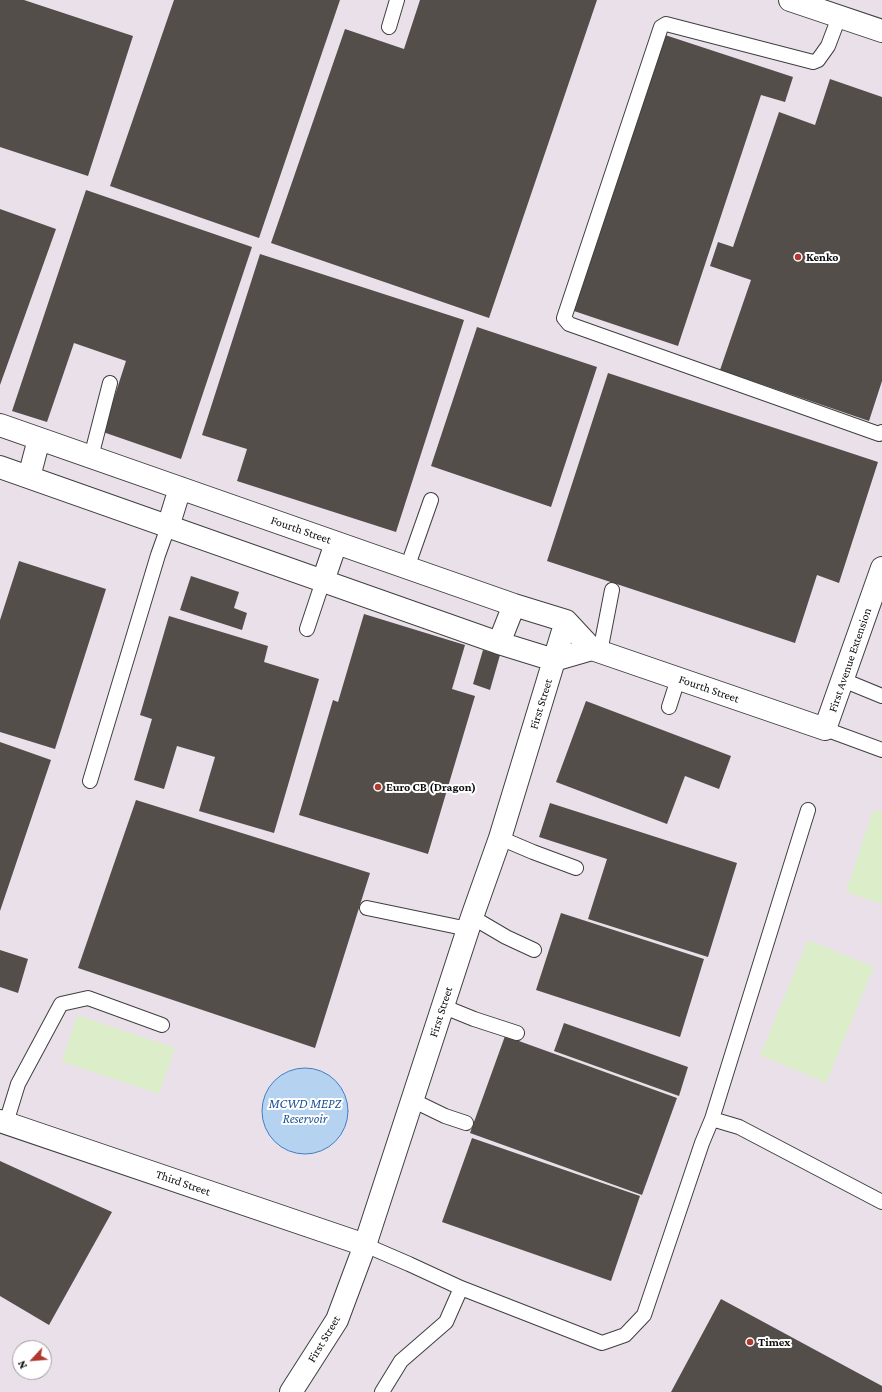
<!DOCTYPE html>
<style>
body{margin:0}
#map{position:relative;width:882px;height:1392px;overflow:hidden;background:#fdfcec;font-family:"Crimson Pro",serif}
canvas{display:block}
.north{position:absolute;left:12px;top:1340px;width:40px;height:40px;box-sizing:border-box;background:#fff;border:1px solid #9e9e9e;border-radius:50%;rotate:244deg;font-size:11px;font-weight:700;line-height:16px;text-align:center;color:#0c0c0c}
.north::after{content:'';display:block;margin:auto;width:14px;height:18px;background:#b0392f;clip-path:polygon(50% 0,100% 100%,50% 72%,0 100%)}
</style>
<div id="map">
<canvas width="882" height="1392"></canvas>
<div class="north">N</div>
</div>
<script>
const context = document.querySelector('canvas').getContext('2d');
context.lineJoin = 'round';
function fillPath(path, color) {
  context.fillStyle = color;
  context.fill(path, 'evenodd');
}
function poly(rows) {
  const path = new Path2D();
  for (const r of rows) {
    if (r.length === 3) {
      path.moveTo(r[0] + r[2], r[1]);
      path.arc(r[0], r[1], r[2], 0, 2 * Math.PI);
      continue;
    }
    path.moveTo(r[0], r[1]);
    for (let i = 2; i < r.length; i += 2) path.lineTo(r[i], r[i + 1]);
  }
  return path;
}
function stroke(path, color, width, dash) {
  context.strokeStyle = color;
  context.lineWidth = width;
  context.lineCap = dash ? 'butt' : 'round';
  context.setLineDash(dash || []);
  context.stroke(path);
}
function label(font, color, halo, rows, align = 'center') {
  context.font = font + ' "Crimson Pro",serif';
  context.lineWidth = 4;
  context.setLineDash([]);
  context.textBaseline = 'middle';
  context.strokeStyle = halo;
  context.fillStyle = color;
  for (const [text, x, y, turn = 0] of rows) {
    context.save();
    context.translate(x, y);
    context.rotate((+turn || 0) * Math.PI / 180);
    context.textAlign = isNaN(turn) ? turn : align;
    if (halo) context.strokeText(text, 0, 0);
    context.fillText(text, 0, 0);
    context.restore();
  }
}
const industrial = poly([
 [0,0,882,0,882,1392,0,1392],
 [20,1348,44,1348,44,1372,20,1372]
]);
const pitch = poly([
 [873,810,882,813,882,904,846,892],
 [808,940,874,967,826,1083,760,1055],
 [77,1015,175,1048,159,1094,62,1062]
]);
const water = poly([
 [305,1111,43]
]);
const building = poly([
 [0,0,24,0,133,36,88,176,0,147],
 [174,0,340,0,259,238,110,186],
 [420,0,597,0,489,318,271,243,345,29,404,49],
 [662,34,793,77,785,102,761,95,678,346,571,310],
 [830,79,882,97,882,381,869,421,720,370,751,280,710,266,718,242,733,247,779,112,815,125],
 [86,190,252,247,181,459,103,432,126,361,74,343,47,422,12,411],
 [0,209,56,229,0,385],
 [260,254,464,320,396,532,237,481,247,449,202,435],
 [477,327,597,367,551,507,431,466],
 [608,373,878,462,839,583,817,575,795,643,547,561],
 [19,561,106,589,55,749,0,732,0,620],
 [191,576,239,592,234,608,247,613,242,630,180,610],
 [364,614,465,645,452,689,475,696,428,854,299,815,333,700,338,702],
 [169,616,268,646,264,662,319,679,274,833,199,811,215,757,177,746,164,789,134,780,152,719,140,715],
 [483,650,500,655,490,690,473,684],
 [586,701,731,756,719,789,685,776,667,824,556,782],
 [0,742,51,760,0,911],
 [136,800,370,873,315,1048,78,968],
 [550,803,737,863,708,957,588,919,607,859,539,837],
 [561,913,704,959,680,1037,536,990],
 [0,950,28,959,18,993,0,987],
 [564,1023,688,1067,679,1096,554,1051],
 [505,1036,677,1098,642,1195,470,1133],
 [472,1138,640,1196,611,1281,442,1222],
 [0,1161,112,1212,49,1325,0,1296],
 [721,1299,882,1386,882,1392,671,1392]
]);
const lane = poly([
 [839,17,828,46,818,60,813,62,666,24,661,27,564,318,569,324,879,434,882,432],
 [389,27,397,0],
 [91,457,110,383],
 [407,568,431,500],
 [307,629,323,581],
 [600,652,612,590],
 [843,680,882,696],
 [669,707,678,679],
 [825,729,882,750],
 [90,781,158,555,168,527],
 [500,838,533,852,576,868],
 [367,908,468,929],
 [472,917,506,937,534,950],
 [442,1006,474,1019,517,1033],
 [412,1100,445,1116,466,1123],
 [712,1119,808,810],
 [6,1123,18,1084,61,1004,88,998,162,1025],
 [365,1245,409,1264,461,1288,602,1343,625,1335,644,1315,702,1143,712,1119,739,1127,882,1202],
 [382,1392,401,1361,446,1322,461,1288]
]);
const street = poly([
 [790,0,882,31],
 [0,425,514,605,566,621,592,649,825,729,882,568],
 [0,467,499,643,554,660,592,649],
 [29,477,39,439],
 [168,527,180,488],
 [323,581,336,543],
 [499,643,514,605],
 [0,1121,365,1245],
 [291,1392,337,1320,365,1245,472,917,500,838,566,621]
]);
const markers = [
 [798,257,4,"#b0392f"],
 [378,787,4,"#b0392f"],
 [750,1342,4,"#b0392f"]
];
const poiNames = [
 ["Kenko",806,257],
 ["Euro CB (Dragon)",386,787],
 ["Timex",758,1342]
];
const streetNames = [
 ["Fourth Street",301,530,19],
 ["First Avenue Extension",850,660,-71],
 ["Fourth Street",709,689,19],
 ["First Street",541,704,-73],
 ["First Street",441,1012,-72],
 ["Third Street",183,1183,19],
 ["First Street",324,1339,-59]
];
const waterNames = [
 ["MCWD MEPZ",305,1104],
 ["Reservoir",305,1119]
];
fillPath(industrial, '#eae0ea');
fillPath(pitch, '#dcedca');
fillPath(water, '#b5d3f1');
stroke(water, '#427fc2', 1);
fillPath(building, '#534e49');
stroke(lane, '#3f3f3f', 16);
stroke(street, '#3f3f3f', 24);
stroke(lane, '#fff', 14);
stroke(street, '#fff', 22);
for (const [x, y, r, color] of markers) {
  const dot = new Path2D();
  dot.arc(x, y, r, 0, 2 * Math.PI);
  context.fillStyle = color;
  context.fill(dot);
  stroke(dot, '#fff', 1.5);
}
label('bold 12px', '#0c0c0c', '#fff', poiNames, 'left');
label('12px', '#0c0c0c', '#fff', streetNames);
label('italic 13px', '#205393', '#fff', waterNames);
</script>
